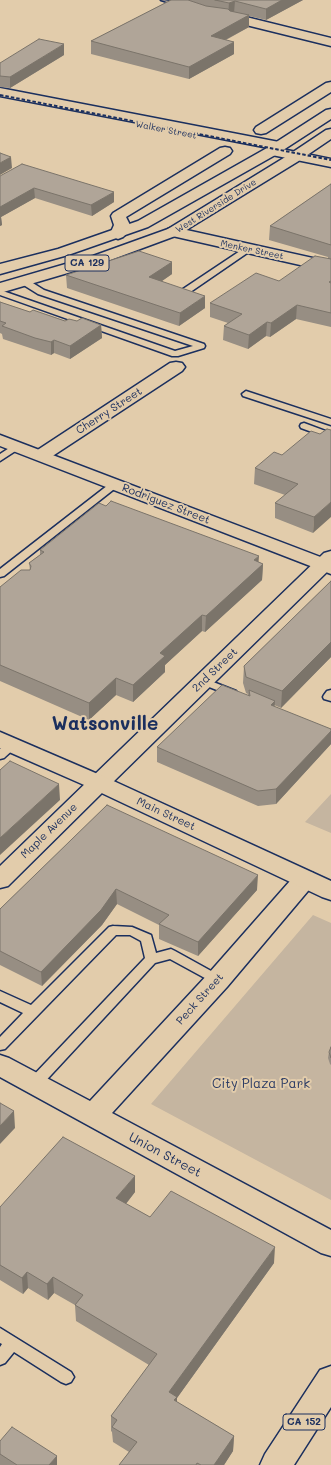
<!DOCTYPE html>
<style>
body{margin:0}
canvas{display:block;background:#e2ccab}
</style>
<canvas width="331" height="1465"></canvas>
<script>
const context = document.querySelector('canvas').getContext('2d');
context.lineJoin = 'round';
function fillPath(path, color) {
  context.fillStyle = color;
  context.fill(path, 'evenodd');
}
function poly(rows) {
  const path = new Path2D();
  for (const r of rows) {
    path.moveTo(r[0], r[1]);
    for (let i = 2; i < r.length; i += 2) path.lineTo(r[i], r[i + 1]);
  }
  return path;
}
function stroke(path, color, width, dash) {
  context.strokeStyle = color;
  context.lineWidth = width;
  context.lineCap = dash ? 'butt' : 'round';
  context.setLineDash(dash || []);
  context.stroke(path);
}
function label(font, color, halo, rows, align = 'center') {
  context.font = font + ' Mali,sans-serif';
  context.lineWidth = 4;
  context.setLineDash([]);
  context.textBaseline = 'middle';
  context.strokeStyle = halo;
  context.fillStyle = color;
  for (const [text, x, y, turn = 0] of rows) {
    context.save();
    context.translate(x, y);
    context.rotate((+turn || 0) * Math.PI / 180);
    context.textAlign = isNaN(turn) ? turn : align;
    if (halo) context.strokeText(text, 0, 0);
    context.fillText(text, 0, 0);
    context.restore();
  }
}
const green = poly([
 [331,794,331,833,305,822],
 [313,915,331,923,331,1200,151,1104]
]);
const lane = poly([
 [161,0,178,2,184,7,179,8,174,4,161,0],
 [246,247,252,247,253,249,186,295,180,295,180,291,246,247],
 [22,280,28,280,44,290,204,344,205,346,204,348,178,356,172,356,0,295,0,290,175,351,193,346,38,294,22,284,22,280],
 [246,391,331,419,331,425,243,396,242,394,246,391],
 [304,423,331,433,331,439,301,428,300,426,301,424,304,423],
 [17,443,20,444,22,446,20,448,0,461,0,454,17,443],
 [115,481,120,484,118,486,4,576,0,577,0,569,112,482,115,481],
 [203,678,236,691,237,693,232,696,199,683,198,681,199,679,203,678],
 [331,690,331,701,324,699,323,697,324,695,327,691,331,690],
 [12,740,16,741,18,744,16,747,4,758,0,759,0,749,8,741,12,740],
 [113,926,132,927,151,935,156,953,171,949,175,951,222,977,224,980,222,983,218,985,214,983,170,959,155,963,39,1088,34,1089,29,1088,27,1084,29,1080,145,958,141,941,130,935,116,935,5,1049,0,1050,0,1037,23,1013,0,1002,0,991,31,1005,109,927,113,926],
 [0,1328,71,1372,74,1377,71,1382,66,1384,61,1382,14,1352,5,1363,0,1365,0,1347,2,1344,0,1343,0,1328]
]);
const street = poly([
 [234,14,331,38,331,46,230,21,228,18,230,15,234,14],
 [331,82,331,92,266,133,261,134,256,133,254,130,256,127,326,83,331,82],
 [0,88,279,142,284,143,286,146,284,149,279,150,0,96,0,88],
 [225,147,230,148,232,151,230,154,126,217,130,225,126,234,123,237,118,239,113,237,110,234,114,225,111,216,113,213,220,148,225,147],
 [173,227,331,262,331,272,168,235,165,232,168,229,173,227],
 [176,362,182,363,185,367,182,371,48,459,42,460,36,459,33,455,36,451,170,363,176,362],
 [331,551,331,568,107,788,99,791,91,788,88,783,91,778,324,553,331,551],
 [305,871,313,873,317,879,313,885,227,987,112,1113,331,1230,331,1256,321,1253,0,1077,0,1055,9,1058,90,1101,209,973,297,873,305,871]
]);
const secondary = poly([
 [272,147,331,159,331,167,267,154,265,151,267,148,272,147],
 [0,435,331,561,331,574,0,446,0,435],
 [99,775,107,778,110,783,107,788,8,886,0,888,0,866,91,778,99,775]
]);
const primary = poly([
 [0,732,107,778,331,881,331,900,322,897,91,788,0,748,0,732],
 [331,1366,331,1407,294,1465,260,1465,265,1454,320,1370,331,1366]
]);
const highway = poly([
 [331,109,331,119,277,154,148,227,68,255,0,274,0,264,58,249,138,221,267,148,326,110,331,109],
 [331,129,331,139,297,162,178,235,105,262,0,293,0,283,93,256,168,229,287,156,326,130,331,129]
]);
const rail = poly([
 [0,95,331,160]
]);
const wall = poly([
 [171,0,303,0,266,20,249,16,249,27,226,40,234,54,189,79,91,54,91,41],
 [64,55,10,88,0,87,0,63],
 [0,176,114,202,92,216,35,198,1,217,2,225,0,226],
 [331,184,331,327,296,319,270,337,266,336,248,349,223,340,224,326,228,323,210,317,210,303,279,281,328,259,328,257,269,240,270,226],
 [172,262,172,274,162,281,205,308,179,326,67,288,66,275],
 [0,302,30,312,65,321,77,321,101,325,102,338,70,359,54,353,51,355,3,339,2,334,0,333],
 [320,434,313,533,275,518,275,503,285,495,254,484,255,468,282,455],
 [40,550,259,562,263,564,262,580,205,632,202,631,165,665,165,672,133,702,116,695,89,720,0,681,0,587,30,570,29,563,40,555],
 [331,581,331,657,281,708,274,705,274,706,331,744,276,804,258,806,157,762,157,747,248,696,248,694,246,693,243,683,244,666],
 [107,805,257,890,198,956,159,939,159,925,117,904,102,925,42,986,0,965,0,909],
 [331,1047,331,1065,330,1064,328,1058,329,1052],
 [135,1192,126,1204,150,1217,274,1263,177,1398,177,1402,234,1436,233,1451,224,1465,119,1465,129,1452,113,1442,112,1432,111,1431,111,1416,149,1365,76,1321,75,1305,54,1293,48,1300,28,1288,23,1294,0,1280,0,1207],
 [0,1441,57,1456,57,1465,0,1465]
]);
const shadedWall = poly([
 [282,0,303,0,266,20,266,9],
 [235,1,234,13,228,15,229,3],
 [249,15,249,27,210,48,211,36],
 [234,42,234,54,189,79,189,67],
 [64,44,64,55,10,88,10,77],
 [11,157,12,168,0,175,0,163],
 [34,188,35,198,1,217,2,225,0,226,0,207],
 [114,192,114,202,92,216,91,205],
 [172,262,172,274,149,290,149,277],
 [205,296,205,308,179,326,180,313],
 [297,305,296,319,270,337,271,323],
 [267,322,266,336,248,349,249,335],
 [101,325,102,338,70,359,70,346],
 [54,340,54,353,51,355,51,342],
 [331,502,331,517,313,533,314,517],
 [259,556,258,568,263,564,262,580,205,632,206,616,254,560],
 [202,615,202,631,165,665,165,672,133,702,133,685,160,653],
 [331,642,331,657,281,708,282,691],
 [116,678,116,695,89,720,89,703],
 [275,701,274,715,271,705],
 [331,731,331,744,276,804,276,789],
 [59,784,60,800,0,855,0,838],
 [258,875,257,890,198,956,198,942],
 [116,889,117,904,102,925,42,986,41,972],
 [14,1111,15,1128,0,1144,0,1126],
 [135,1176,135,1192,117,1215,116,1198],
 [275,1247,274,1263,177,1398,177,1413,169,1392],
 [27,1272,28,1288,23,1294,22,1278],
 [53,1277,54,1293,48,1300,47,1284],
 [234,1436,233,1451,224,1465,214,1465],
 [57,1456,57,1465,49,1465]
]);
const building = poly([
 [171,0,188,0,206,6,228,9,230,11,249,15,211,36,234,42,189,67,91,41,171,0],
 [215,0,282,0,266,9,235,1,229,3,215,0],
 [39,39,64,44,10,77,0,76,0,63,39,39],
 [0,153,11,157,0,163,0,153],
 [22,164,114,192,91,205,34,188,0,207,0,176,22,164],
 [331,184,331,245,270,226,331,184],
 [139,251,172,262,149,277,205,296,180,313,66,275,139,251],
 [315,256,331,259,331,281,329,282,331,283,331,313,297,305,271,323,267,322,249,335,224,326,242,314,210,303,256,273,279,281,315,256],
 [0,302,30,312,33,310,65,321,69,319,77,321,82,318,101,325,70,346,54,340,51,342,35,338,2,326,6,323,0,321,0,302],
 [327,429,331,430,331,502,314,517,275,503,298,484,255,468,274,452,282,455,311,431,320,434,327,429],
 [111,501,259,556,254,560,263,564,206,616,202,615,160,653,165,656,133,685,116,678,89,703,0,665,0,587,21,570,30,570,31,566,29,563,44,552,40,550,99,503,106,506,111,501],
 [331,581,331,642,282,691,246,677,244,666,331,581],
 [222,685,250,696,249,690,275,701,271,705,331,729,331,731,276,789,258,791,157,747,222,685],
 [10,761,59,784,0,838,0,770,10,761],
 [107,805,258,875,198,942,159,924,169,915,116,889,101,910,41,972,0,951,0,909,107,805],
 [331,1047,331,1058,329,1052,331,1047],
 [0,1103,14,1111,0,1126,0,1103],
 [63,1137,135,1176,116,1198,150,1217,171,1191,275,1247,169,1392,177,1397,174,1400,234,1436,214,1465,201,1465,197,1463,196,1465,119,1465,137,1442,112,1427,117,1420,111,1416,157,1354,75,1305,83,1295,53,1277,47,1284,27,1272,22,1278,0,1265,0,1207,63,1137],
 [12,1427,57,1456,49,1465,17,1465,0,1454,0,1441,12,1427]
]);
const farStreetnames = [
 ["Walker Street",166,130,11],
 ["West Riverside Drive",216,206,-32],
 ["Menker Street",252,250,12]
];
const shields = [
 [87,263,44],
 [304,1422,42]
];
const shieldNames = [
 ["CA 129",87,263],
 ["CA 152",304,1422]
];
const streetNames = [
 ["Cherry Street",109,411,-33],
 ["Rodriguez Street",166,504,21],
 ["2nd Street",215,670,-44],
 ["Main Street",166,814,25],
 ["Maple Avenue",49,831,-44],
 ["Peck Street",200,999,-48]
];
const nearParknames = [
 ["City Plaza Park",261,1084]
];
const nearStreetnames = [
 ["Union Street",165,1155,28]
];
const townNames = [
 ["Watsonville",105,724]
];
fillPath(green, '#c5b5a0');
stroke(lane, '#1b2f5e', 3);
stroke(street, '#1b2f5e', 3);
stroke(secondary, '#1b2f5e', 3);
stroke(primary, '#1b2f5e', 3);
stroke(highway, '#1b2f5e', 3);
fillPath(lane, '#e2ccab');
fillPath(street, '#e2ccab');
fillPath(secondary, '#e2ccab');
fillPath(primary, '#e2ccab');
fillPath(highway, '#e2ccab');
stroke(rail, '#1b2f5e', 2, [3.5, 2]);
fillPath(wall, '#978e83');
fillPath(shadedWall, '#7b746a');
fillPath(building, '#b0a598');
stroke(building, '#7b746a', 1);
label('9px', '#1b2f5e', '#e2ccab', farStreetnames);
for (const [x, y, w] of shields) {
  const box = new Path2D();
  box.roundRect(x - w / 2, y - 8, w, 16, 3);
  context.fillStyle = '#e2ccab';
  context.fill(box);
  stroke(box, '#1b2f5e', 1);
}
label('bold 10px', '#1b2f5e', null, shieldNames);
label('11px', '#1b2f5e', '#e2ccab', streetNames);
label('13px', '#2c3c65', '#e2ccab', nearParknames);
label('13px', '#1b2f5e', '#e2ccab', nearStreetnames);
label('bold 19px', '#1b2f5e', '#e2ccab', townNames);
</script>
